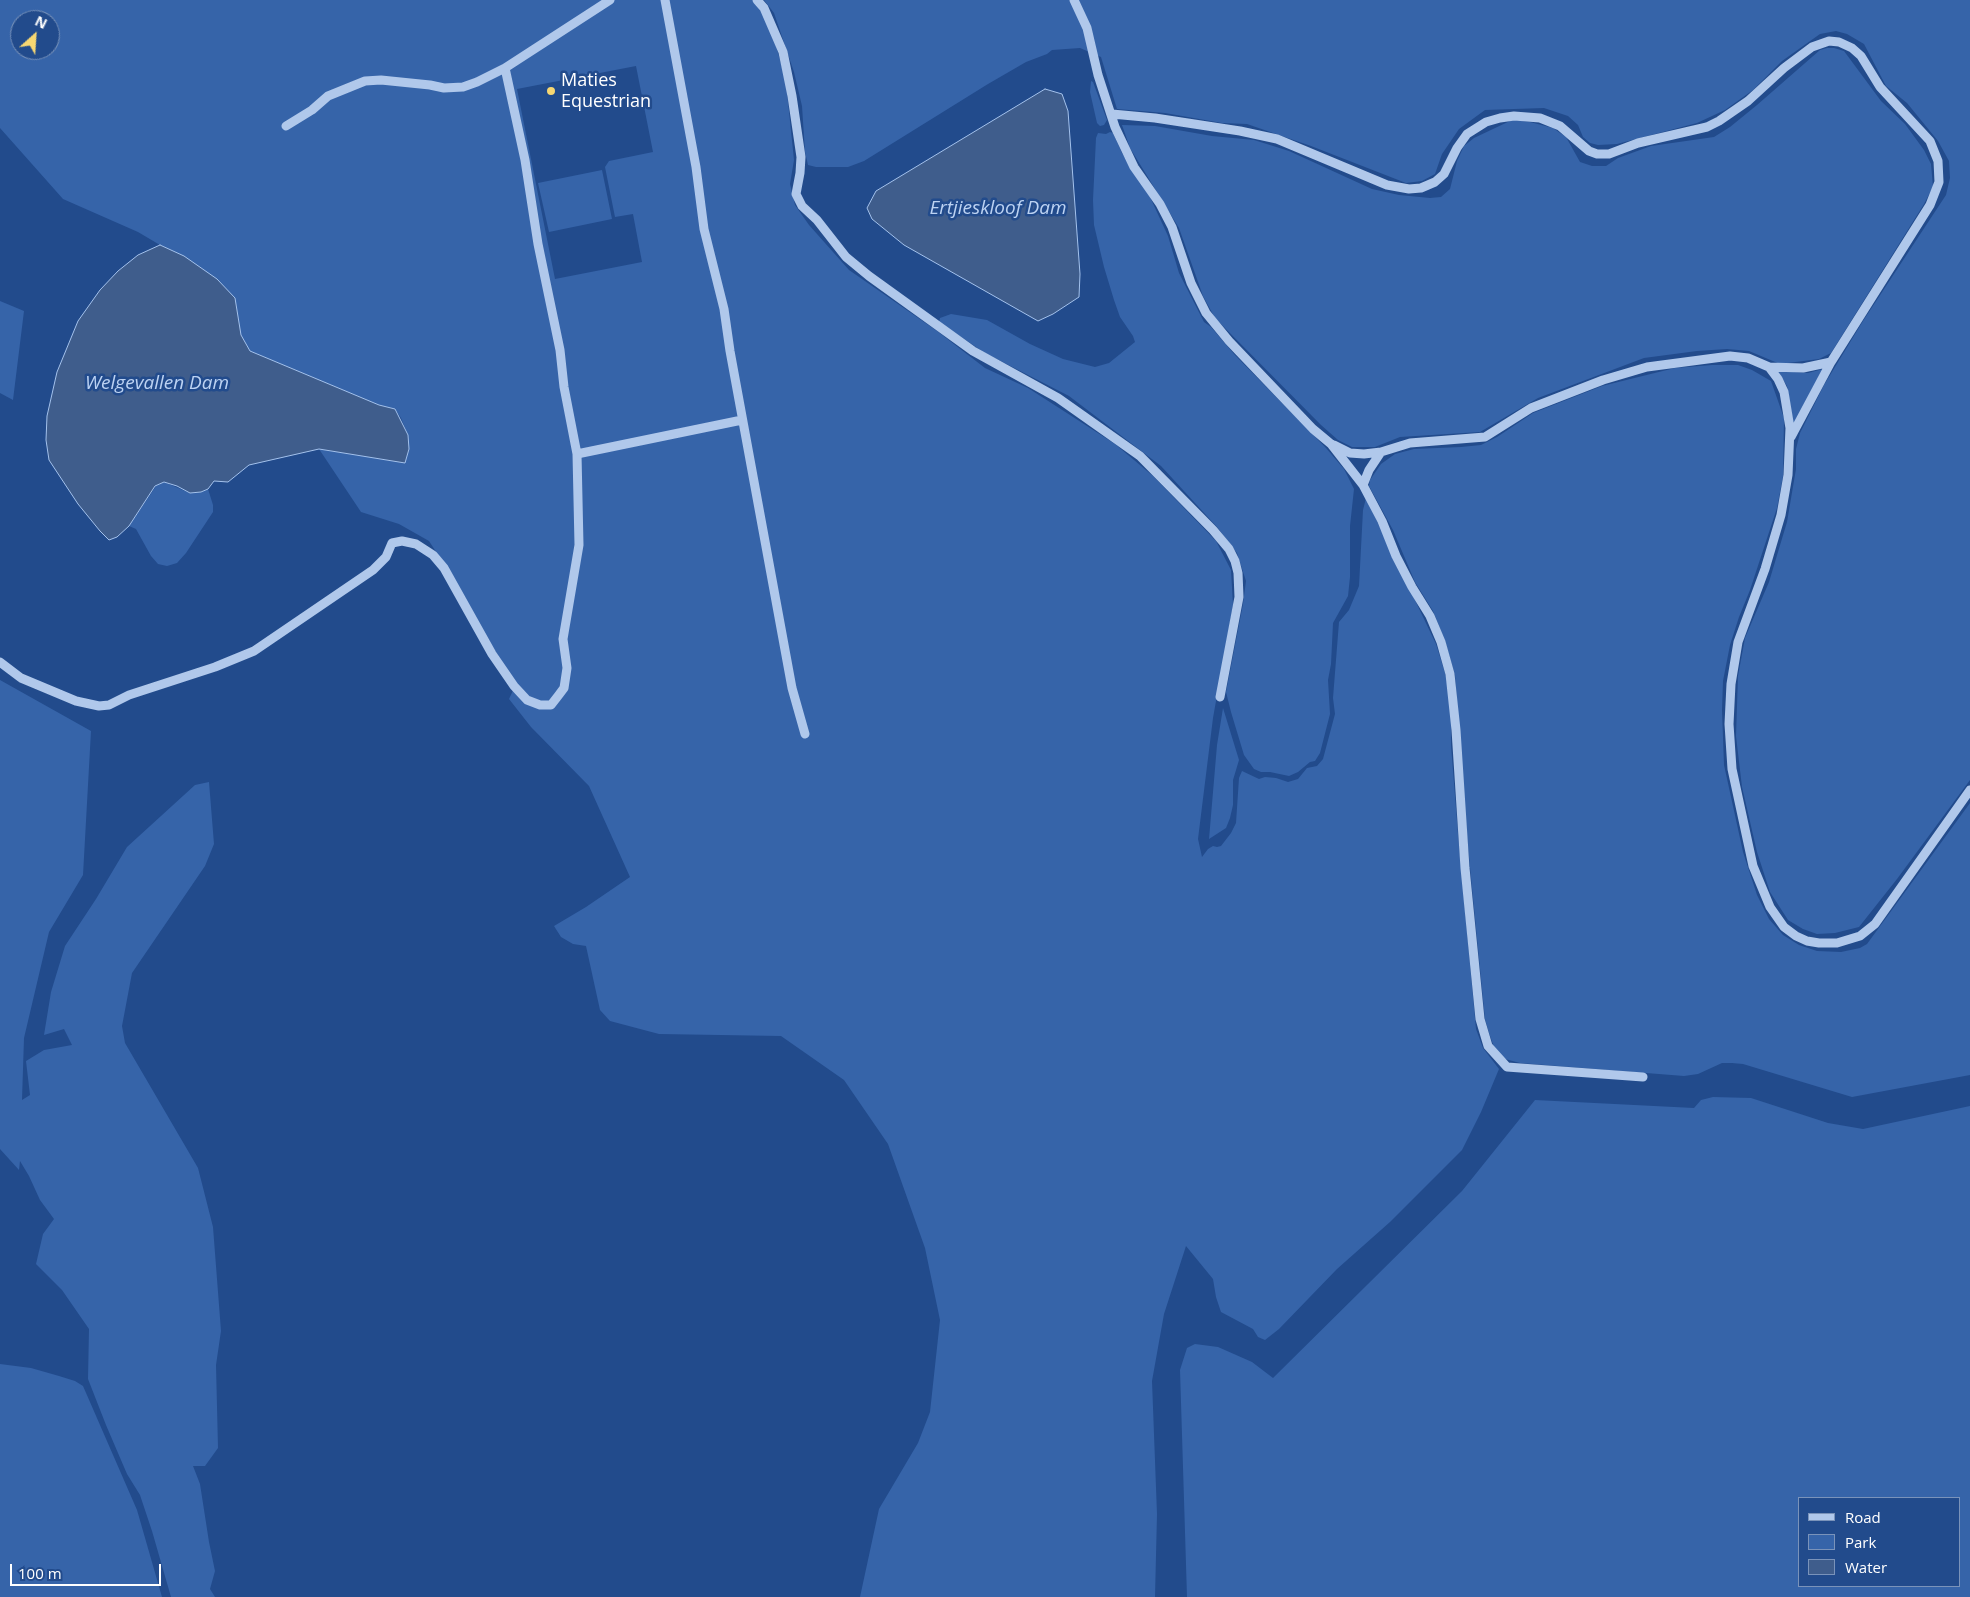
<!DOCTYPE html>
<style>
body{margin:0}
#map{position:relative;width:1970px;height:1597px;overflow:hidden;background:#224b8c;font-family:"Open Sans",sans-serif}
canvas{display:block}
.legend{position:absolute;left:1798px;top:1497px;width:162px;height:90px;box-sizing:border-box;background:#224b8c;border:1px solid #7a93ba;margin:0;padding:6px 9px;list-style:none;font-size:15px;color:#fff}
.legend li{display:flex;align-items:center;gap:10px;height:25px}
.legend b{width:25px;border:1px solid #7a93ba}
.north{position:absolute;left:10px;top:10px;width:50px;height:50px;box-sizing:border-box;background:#224b8c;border:1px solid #7a93ba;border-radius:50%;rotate:26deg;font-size:14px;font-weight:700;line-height:20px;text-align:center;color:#fff}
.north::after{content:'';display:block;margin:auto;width:18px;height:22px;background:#f7d772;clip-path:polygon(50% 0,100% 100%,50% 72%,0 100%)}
.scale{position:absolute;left:10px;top:1564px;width:151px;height:22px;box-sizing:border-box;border:2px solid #fff;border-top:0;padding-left:6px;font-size:15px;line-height:18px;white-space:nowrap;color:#fff;-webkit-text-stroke:4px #224b8c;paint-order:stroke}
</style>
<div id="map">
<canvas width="1970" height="1597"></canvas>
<ul class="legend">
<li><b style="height:6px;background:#b0c8eb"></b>Road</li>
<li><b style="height:14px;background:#3664a9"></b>Park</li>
<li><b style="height:14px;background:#3f5d8c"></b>Water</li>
</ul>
<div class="north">N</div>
<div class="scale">100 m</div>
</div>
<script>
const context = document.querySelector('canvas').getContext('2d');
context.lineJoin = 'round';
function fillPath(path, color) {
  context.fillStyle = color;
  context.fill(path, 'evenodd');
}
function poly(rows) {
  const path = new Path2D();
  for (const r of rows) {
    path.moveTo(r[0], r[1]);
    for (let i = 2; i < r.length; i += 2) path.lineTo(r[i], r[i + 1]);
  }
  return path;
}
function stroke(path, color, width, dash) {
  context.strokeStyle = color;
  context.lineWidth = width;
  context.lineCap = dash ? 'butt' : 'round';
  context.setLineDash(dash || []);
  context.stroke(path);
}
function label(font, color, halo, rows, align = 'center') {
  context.font = font + ' "Open Sans",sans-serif';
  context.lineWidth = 5;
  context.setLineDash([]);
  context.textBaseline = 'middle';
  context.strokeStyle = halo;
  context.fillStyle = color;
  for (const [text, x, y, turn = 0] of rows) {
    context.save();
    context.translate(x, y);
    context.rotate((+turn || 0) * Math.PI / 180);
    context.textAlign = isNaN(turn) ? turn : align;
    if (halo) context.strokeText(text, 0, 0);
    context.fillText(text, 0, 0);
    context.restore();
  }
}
const green = poly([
 [0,0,753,0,766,19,776,45,786,82,794,160,790,184,795,205,809,225,849,270,937,331,985,368,1028,388,1115,444,1153,476,1216,541,1231,570,1233,605,1213,718,1198,839,1202,857,1208,849,1213,846,1217,847,1221,846,1231,833,1236,823,1239,778,1242,771,1259,779,1265,777,1276,778,1288,782,1298,779,1307,768,1317,766,1323,759,1335,714,1333,698,1339,622,1349,610,1359,586,1363,510,1366,498,1436,644,1446,676,1451,711,1451,745,1458,834,1476,1029,1483,1048,1499,1069,1481,1112,1462,1150,1390,1222,1337,1269,1279,1329,1265,1340,1258,1337,1253,1329,1221,1312,1216,1297,1213,1279,1186,1246,1164,1314,1152,1381,1157,1514,1155,1597,860,1597,879,1509,918,1443,930,1412,940,1320,925,1248,888,1144,844,1080,781,1036,659,1034,610,1021,600,1010,586,946,573,944,561,937,554,926,586,907,630,877,589,786,531,727,509,699,516,684,481,629,457,584,429,541,399,524,361,512,319,449,405,463,409,449,408,435,401,418,395,409,379,405,250,351,241,335,237,318,237,306,160,245,138,232,63,199,0,128],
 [20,20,50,20,50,50,20,50],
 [636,66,653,152,609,161,605,167,615,217,633,214,642,262,555,279,517,89],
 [764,0,1970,0,1970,780,1897,879,1859,927,1835,933,1817,934,1803,929,1788,920,1770,892,1757,852,1742,787,1736,736,1738,676,1745,638,1769,582,1787,522,1796,469,1796,449,1800,433,1824,385,1863,321,1946,195,1950,178,1949,161,1938,141,1907,103,1886,86,1864,44,1847,34,1836,31,1820,34,1782,61,1753,90,1725,110,1697,123,1617,144,1598,145,1590,143,1583,137,1578,125,1568,116,1544,108,1485,110,1459,129,1442,154,1435,174,1422,181,1406,183,1311,146,1247,124,1222,123,1165,113,1117,109,1101,57,1080,48,1052,50,1047,54,1026,62,988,84,864,161,848,167,816,167,808,165,805,152,802,106,794,72,774,13],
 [1827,48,1834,48,1844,51,1881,101,1905,124,1924,150,1931,164,1933,187,1924,204,1831,353,1819,359,1780,364,1749,351,1727,349,1697,351,1644,358,1538,398,1480,432,1400,437,1375,447,1352,447,1338,440,1321,425,1215,318,1203,296,1179,228,1130,148,1122,125,1155,126,1212,136,1254,140,1289,151,1372,189,1399,195,1430,198,1441,197,1450,189,1457,161,1464,146,1474,138,1512,120,1530,122,1553,128,1566,137,1580,162,1592,166,1606,166,1618,158,1651,146,1714,137,1730,127,1757,105,1820,50],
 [1091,81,1093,82,1107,120,1104,125,1100,126,1097,123,1090,92],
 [1110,132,1113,133,1122,153,1150,197,1168,236,1179,273,1204,322,1211,327,1234,354,1326,448,1344,469,1354,489,1350,526,1350,577,1348,596,1333,623,1331,664,1328,680,1330,714,1320,753,1315,761,1310,762,1298,772,1289,776,1270,772,1261,772,1254,769,1244,755,1231,712,1226,692,1243,604,1246,581,1237,553,1217,527,1161,466,1069,396,985,353,939,322,940,318,951,314,987,320,1030,344,1063,359,1095,367,1109,363,1135,342,1133,336,1120,317,1114,300,1104,267,1094,225,1093,200,1096,138,1098,133,1106,134],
 [602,170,612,219,549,232,538,183],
 [0,301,24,311,13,400,0,393],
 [1712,365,1738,365,1752,370,1771,381,1784,418,1783,476,1777,508,1750,590,1739,617,1730,645,1723,681,1722,710,1724,765,1743,852,1757,895,1769,919,1783,935,1799,945,1817,951,1841,952,1860,948,1867,944,1970,803,1970,1075,1852,1097,1743,1064,1732,1063,1722,1063,1698,1074,1684,1076,1520,1063,1505,1059,1495,1050,1489,1033,1485,1019,1467,837,1455,675,1445,641,1433,611,1415,582,1393,530,1369,486,1370,480,1381,464,1395,454,1414,449,1461,447,1481,445,1497,437,1533,413,1602,386,1675,368],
 [1823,369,1795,422,1793,422,1787,386,1778,371,1808,373],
 [164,482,190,493,201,492,208,489,213,505,213,512,186,553,177,563,167,566,158,564,151,556,136,529,129,526,156,486],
 [0,680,91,731,83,875,49,932,24,1038,22,1100,30,1095,26,1061,44,1050,72,1045,64,1029,44,1035,51,992,65,946,96,899,127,847,195,785,209,782,214,844,205,866,132,973,122,1026,125,1043,198,1168,213,1227,221,1331,216,1365,218,1448,205,1466,193,1466,200,1484,209,1542,215,1571,210,1589,215,1597,171,1597,152,1531,140,1495,127,1474,106,1425,88,1379,89,1329,62,1290,36,1264,43,1234,54,1219,40,1200,29,1176,20,1161,19,1170,0,1149],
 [1223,708,1239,760,1233,780,1233,805,1230,818,1226,828,1209,839,1217,745],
 [1713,1097,1751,1098,1828,1123,1863,1129,1970,1106,1970,1597,1187,1597,1180,1370,1187,1348,1195,1344,1218,1347,1252,1362,1273,1378,1462,1191,1535,1100,1694,1108,1701,1100],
 [1799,1498,1959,1498,1959,1586,1799,1586],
 [0,1364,31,1368,59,1376,75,1381,83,1386,137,1510,162,1597,0,1597]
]);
const water = poly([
 [1045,89,1062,94,1068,111,1080,274,1079,297,1053,314,1038,321,904,245,872,219,867,208,876,191,1045,89],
 [160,245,184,256,217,279,235,298,241,335,250,351,379,405,395,409,408,435,409,449,405,463,319,449,249,465,228,482,214,481,208,489,201,492,190,493,177,486,164,482,155,486,129,526,117,537,109,540,100,531,78,504,49,460,46,440,47,416,57,372,78,321,100,290,118,271,138,255,160,245]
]);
const minor = poly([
 [665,0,696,167,704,229,724,309,730,351,792,688,805,734],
 [757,0,764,8,783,52,792,96,801,157,800,173,796,194,802,206,817,220,846,257,869,276,973,351,1058,398,1140,456,1213,530,1229,549,1235,561,1238,573,1239,597,1220,697],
 [1074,0,1087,28,1098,75,1115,127,1134,167,1160,204,1172,227,1191,283,1206,313,1229,341,1313,429,1331,444,1363,485,1382,521,1396,556,1412,587,1430,616,1441,642,1450,674,1456,730,1465,868,1480,1019,1488,1046,1507,1067,1643,1077],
 [1112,114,1155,118,1240,131,1277,139,1387,185,1409,189,1421,188,1435,182,1444,174,1457,148,1467,134,1486,122,1500,118,1514,116,1540,118,1560,126,1589,151,1597,154,1609,154,1638,143,1707,127,1719,121,1748,101,1784,68,1812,47,1829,41,1839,42,1852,48,1861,56,1880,87,1930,141,1938,161,1939,182,1930,205,1831,362,1803,368,1769,367,1778,379,1784,392,1790,428,1788,475,1781,515,1765,569,1738,642,1731,684,1729,724,1732,769,1753,866,1770,907,1784,927,1796,936,1807,941,1819,943,1837,943,1860,936,1875,924,1970,790],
 [286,126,312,110,328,96,365,81,381,80,430,85,444,88,463,87,477,82,505,68,610,0],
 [1791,437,1831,362],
 [1334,445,1350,453,1364,454,1381,452,1369,470,1363,485],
 [1381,452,1410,443,1485,437,1531,408,1603,380,1647,367,1730,356,1748,358,1769,367],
 [577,454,742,420],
 [0,662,21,678,76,701,99,706,109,705,129,695,215,667,254,651,373,570,386,557,392,543,402,541,416,544,433,555,444,568,492,654,514,686,527,700,540,705,551,705,558,696,564,688,567,668,563,639,579,545,577,454,564,387,560,350,538,244,525,160,505,68]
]);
const markers = [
 [551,91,5,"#f7d772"]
];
const poiNames = [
 ["Maties",561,81],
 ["Equestrian",561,102]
];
const waterNames = [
 ["Ertjieskloof Dam",998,209],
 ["Welgevallen Dam",157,384]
];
fillPath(green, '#3664a9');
fillPath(water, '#3f5d8c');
stroke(water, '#a4c2ec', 1);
stroke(minor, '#b0c8eb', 9);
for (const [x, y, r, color] of markers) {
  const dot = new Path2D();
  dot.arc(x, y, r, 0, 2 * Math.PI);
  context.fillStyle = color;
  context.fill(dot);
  stroke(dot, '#224b8c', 2);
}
label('18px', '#fff', '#224b8c', poiNames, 'left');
label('italic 19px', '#bcd2f2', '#224b8c', waterNames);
</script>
